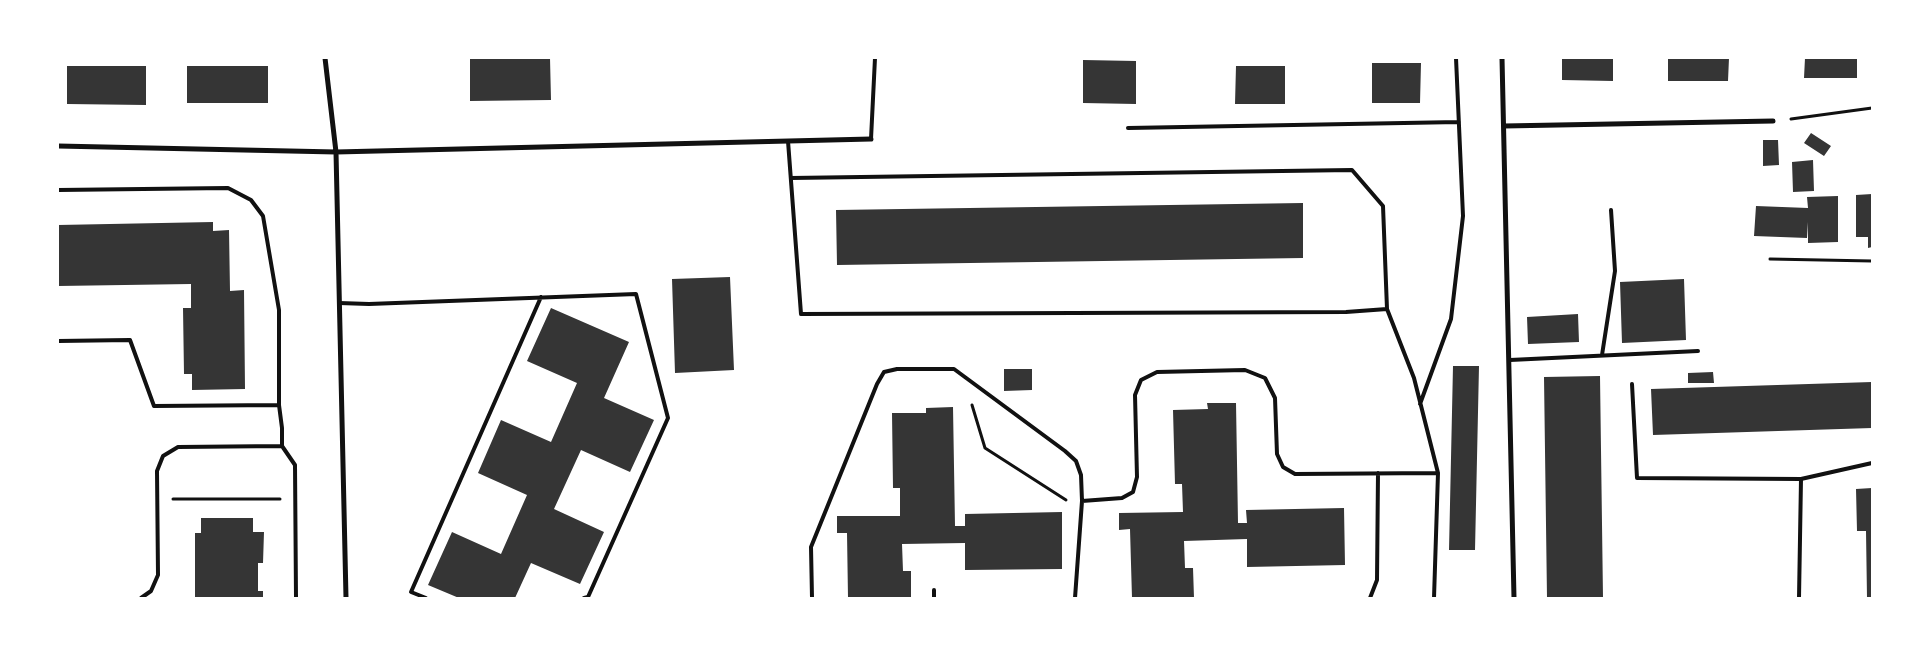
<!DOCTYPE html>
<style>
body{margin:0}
#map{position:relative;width:1930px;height:656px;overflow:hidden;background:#fff;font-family:"Playfair Display",serif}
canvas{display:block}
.frame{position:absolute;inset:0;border:59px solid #fff;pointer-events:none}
</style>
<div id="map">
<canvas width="1930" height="656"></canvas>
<div class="frame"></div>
</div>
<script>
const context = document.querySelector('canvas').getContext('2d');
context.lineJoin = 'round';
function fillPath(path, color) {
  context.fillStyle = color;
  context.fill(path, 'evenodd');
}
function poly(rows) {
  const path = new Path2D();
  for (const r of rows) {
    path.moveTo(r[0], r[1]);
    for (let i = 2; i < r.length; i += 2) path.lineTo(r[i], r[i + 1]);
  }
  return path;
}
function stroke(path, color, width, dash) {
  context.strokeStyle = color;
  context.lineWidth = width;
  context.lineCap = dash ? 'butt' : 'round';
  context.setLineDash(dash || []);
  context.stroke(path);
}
const building = poly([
 [470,58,550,58,551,100,470,101],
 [1562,58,1613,58,1613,81,1562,80],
 [1668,58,1729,58,1728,81,1668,81],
 [1805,58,1857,58,1857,78,1804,78],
 [1083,60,1136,61,1136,104,1083,103],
 [1372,63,1421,63,1420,103,1372,103],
 [67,66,146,66,146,105,67,104],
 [187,66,268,66,268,103,187,103],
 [1236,66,1285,66,1285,104,1235,104],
 [1811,133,1831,146,1824,156,1804,143],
 [1763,140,1778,140,1779,165,1763,166],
 [1813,160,1814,191,1793,192,1792,162],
 [1872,194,1872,247,1868,248,1868,237,1856,237,1856,195],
 [1838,196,1838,242,1808,243,1808,222,1807,238,1754,236,1756,206,1808,208,1807,197],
 [1303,203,1303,258,837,265,836,210],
 [213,222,213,231,229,230,230,291,244,290,245,389,192,390,192,374,184,374,183,308,191,308,191,284,58,286,58,225],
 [730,277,734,370,675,373,672,279],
 [1684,279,1686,340,1622,343,1620,282],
 [551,308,629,342,604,398,654,420,630,472,581,450,554,509,604,532,580,584,531,563,515,598,459,598,428,585,452,532,501,554,527,495,478,473,501,420,551,442,577,383,527,361],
 [1578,314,1579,342,1528,344,1527,317],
 [1453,366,1479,366,1475,550,1449,550],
 [1004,369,1032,369,1032,390,1004,391],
 [1713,372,1714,383,1688,383,1688,373],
 [1600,376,1603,598,1547,598,1544,377],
 [1872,382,1872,428,1653,435,1651,389],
 [1207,403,1236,403,1238,523,1247,523,1246,510,1344,508,1345,565,1247,567,1247,539,1184,541,1185,568,1193,568,1194,598,1132,598,1130,529,1119,530,1119,513,1183,512,1182,484,1175,484,1173,410,1208,409],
 [953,407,955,526,965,526,965,514,1062,512,1062,569,965,570,965,543,902,544,903,571,911,571,911,598,848,598,847,533,837,533,837,516,900,516,900,488,893,488,892,413,926,413,926,408],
 [1872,488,1872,598,1867,598,1866,531,1857,531,1856,489],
 [201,518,253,518,253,532,264,532,263,563,258,563,258,591,263,591,263,598,195,598,195,533,201,533]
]);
const path = poly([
 [1791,119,1872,108],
 [1770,259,1872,261],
 [972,405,985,448,1066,500],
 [173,499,280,499]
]);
const service = poly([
 [1128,128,1459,122],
 [871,139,875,58],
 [788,141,801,314,1346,312,1387,309,1414,378,1438,473,1434,598],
 [791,178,1352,170,1383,206,1387,309],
 [58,190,228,188,251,200,263,216,279,310,279,405],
 [339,303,369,304,636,294,668,418,588,597,584,598],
 [58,341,130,340,154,406,279,405,282,428,282,446,295,465,296,598],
 [1602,355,1615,271,1611,210],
 [1510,360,1698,351],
 [1632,384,1637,478,1801,479,1872,463],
 [1420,404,1451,319,1463,216,1456,58],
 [141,598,151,591,158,575,157,471,163,456,178,447,282,446],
 [426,598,411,592,541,297],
 [812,598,811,547,877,384,884,372,897,369,954,369,1065,451,1076,461,1081,475,1082,501,1122,498,1133,492,1137,477,1135,395,1141,380,1157,372,1245,370,1265,378,1275,398,1277,454,1283,467,1295,474,1438,473],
 [934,598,934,590],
 [1075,598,1082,501],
 [1370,598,1377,580,1378,473],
 [1799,598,1801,479]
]);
const minor = poly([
 [325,58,336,152,346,598],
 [1502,58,1514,598],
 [1504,126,1773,121],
 [58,146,336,152,871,139]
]);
fillPath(building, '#353535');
stroke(path, '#111', 3);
stroke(service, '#111', 4);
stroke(minor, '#111', 5);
</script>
